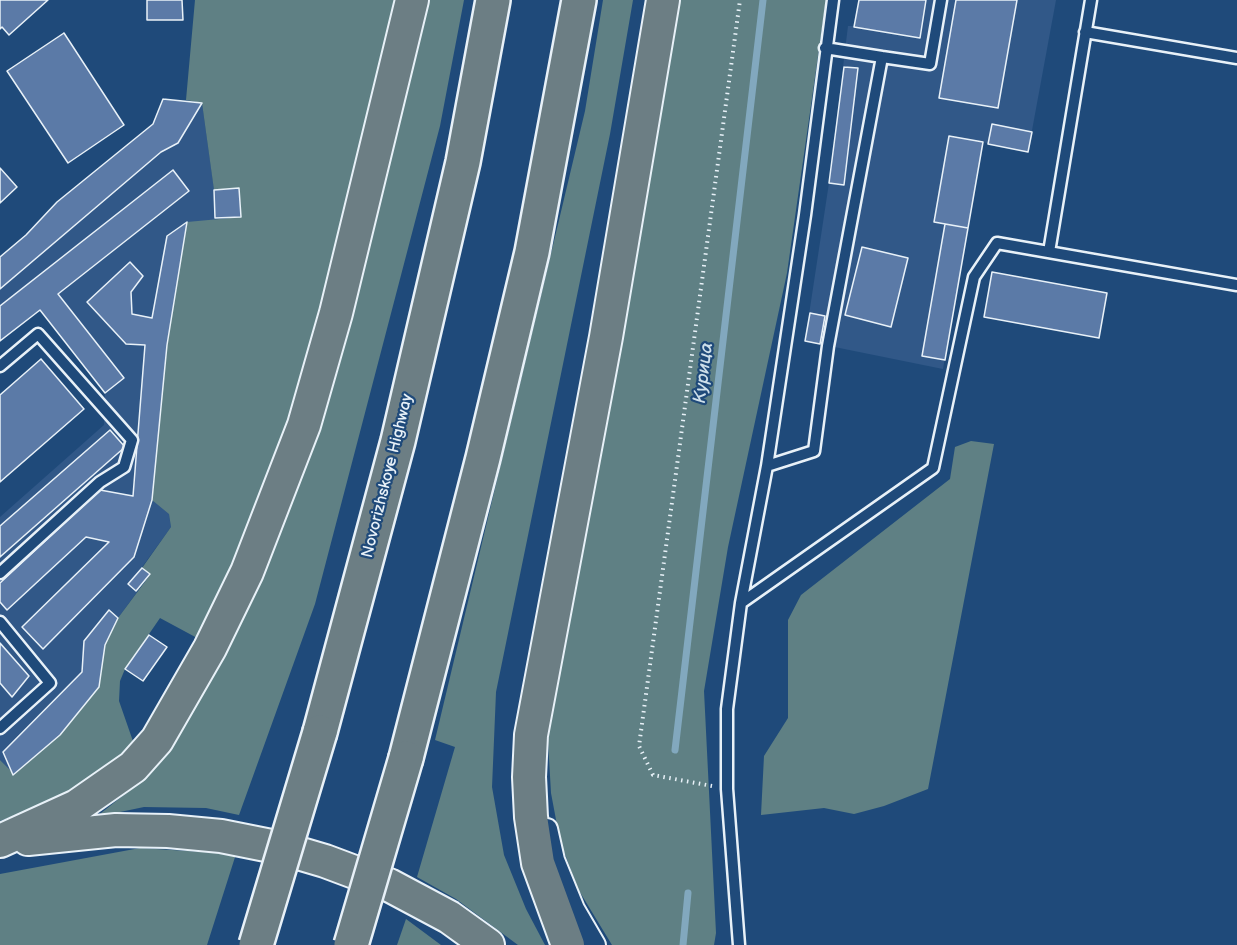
<!DOCTYPE html>
<meta charset="utf-8">
<style>
body{margin:0}
canvas{display:block;background:#1f4a7a}
</style>
<canvas width="1237" height="945"></canvas>
<script>
const context = document.querySelector('canvas').getContext('2d');
context.lineJoin = 'round';
function fillPath(path, color) {
  context.fillStyle = color;
  context.fill(path, 'evenodd');
}
function poly(rows) {
  const path = new Path2D();
  for (const r of rows) {
    path.moveTo(r[0], r[1]);
    for (let i = 2; i < r.length; i += 2) path.lineTo(r[i], r[i + 1]);
  }
  return path;
}
function stroke(path, color, width, dash) {
  context.strokeStyle = color;
  context.lineWidth = width;
  context.lineCap = dash ? 'butt' : 'round';
  context.setLineDash(dash || []);
  context.stroke(path);
}
function label(font, color, halo, rows, align = 'center') {
  context.font = font + ' "Balsamiq Sans",sans-serif';
  context.lineWidth = 4.5;
  context.setLineDash([]);
  context.textBaseline = 'middle';
  context.strokeStyle = halo;
  context.fillStyle = color;
  for (const [text, x, y, turn = 0] of rows) {
    context.save();
    context.translate(x, y);
    context.rotate((+turn || 0) * Math.PI / 180);
    context.textAlign = isNaN(turn) ? turn : align;
    if (halo) context.strokeText(text, 0, 0);
    context.fillText(text, 0, 0);
    context.restore();
  }
}
const built = poly([
 [859,0,1056,0,1028,152,982,142,943,369,805,341,829,183,848,26,854,26],
 [163,99,202,103,214,189,239,188,241,217,215,218,169,514,171,527,142,567,150,574,118,618,105,645,99,687,60,735,13,775,0,760,0,517,104,425,105,393,40,310,0,341,0,257,26,235,57,202,153,124]
]);
const green = poly([
 [195,0,398,0,302,386,249,531,199,639,160,618,125,669,120,681,119,701,135,747,107,774,55,800,0,821,0,760,14,774,60,735,98,687,105,645,118,618,150,575,142,568,171,527,169,514,152,500,167,345,187,222,241,217,239,189,214,190,202,103,186,100],
 [426,0,464,0,440,126,315,604,239,815,206,808,144,807,96,817,144,779,170,748,205,689,251,594],
 [603,0,633,0,610,134,496,692,492,787,504,855,526,909,545,945,518,945,456,899,417,877,455,747,435,740,585,111],
 [678,0,826,0,787,273,728,547,704,691,716,933,714,945,612,945,578,889,560,841,551,793,548,741,554,687],
 [971,441,994,444,928,789,884,806,854,814,824,808,761,815,764,756,788,718,788,620,801,595,950,479,955,447],
 [140,848,236,854,207,945,0,945,0,874],
 [406,919,441,945,397,945]
]);
const stream = poly([
 [675,750,763,0],
 [683,945,688,893]
]);
const building = poly([
 [0,0,48,0,9,35,2,27,0,29,0,0],
 [147,0,182,0,183,20,147,20,147,0],
 [859,0,926,0,920,38,854,27,859,0],
 [956,0,1017,0,998,108,939,98,956,0],
 [64,33,124,125,68,163,7,71,64,33],
 [844,67,858,68,844,185,829,183,844,67],
 [163,99,202,103,178,143,161,152,0,289,0,257,26,235,57,202,153,124,163,99],
 [992,124,1032,132,1028,152,988,144,992,124],
 [949,136,983,142,968,228,934,222,949,136],
 [0,168,17,187,0,203,0,168],
 [173,170,189,191,58,294,124,378,105,393,40,310,0,341,0,306,173,170],
 [239,188,241,217,215,218,214,190,239,188],
 [187,222,167,345,152,500,134,557,43,649,22,627,109,542,86,537,7,610,0,602,0,583,100,490,133,496,145,345,126,344,87,302,130,262,143,276,131,292,132,314,152,318,167,236,187,222],
 [945,224,968,228,945,360,922,356,945,224],
 [862,247,908,258,891,327,845,315,862,247],
 [992,272,1107,293,1099,338,984,317,992,272],
 [810,313,825,316,820,344,805,341,810,313],
 [41,359,84,409,0,482,0,395,41,359],
 [110,430,125,447,0,557,0,526,110,430],
 [142,568,150,574,136,591,128,584,142,568],
 [109,610,118,618,105,645,99,687,60,735,13,775,3,752,82,672,84,641,109,610],
 [149,635,167,647,143,681,125,669,149,635],
 [0,643,29,676,12,697,0,683,0,643]
]);
const path = poly([
 [712,786,653,775,639,746,740,0]
]);
const service = poly([
 [833,0,805,215,767,466,814,451,828,346,882,57,930,64,941,0],
 [1085,32,1237,58],
 [825,48,882,57],
 [1049,252,1091,0],
 [0,366,38,334,132,440,124,467,100,482,0,573],
 [741,603,767,466],
 [0,622,50,683,0,728],
 [739,945,727,789,727,709,741,603,933,468,974,277,997,243,1237,285]
]);
const minor = poly([
 [547,829,554,860,574,909,595,945]
]);
const primary = poly([
 [28,839,116,830,168,831,221,836,281,848,325,861,389,885,449,917,488,945],
 [0,841,77,806,133,767,157,740,210,648,247,572,304,425,336,313,412,0],
 [568,945,538,863,531,817,529,777,531,735,606,337,663,0]
]);
const motorway = poly([
 [320,732,398,441,463,162,493,0],
 [406,758,483,458,532,252,579,0]
]);
const motorwayBridge = poly([
 [256,945,320,732],
 [351,945,406,758]
]);
const streetNames = [
 ["Novorizhskoye Highway",388,476,-76]
];
const waterNames = [
 ["Курица",704,373,-83]
];
fillPath(built, '#315888');
fillPath(green, '#5f8084');
stroke(stream, '#82a8be', 7);
fillPath(building, '#5b7aa7');
stroke(building, '#e8f1f8', 1.5);
stroke(service, '#e8f1f8', 15);
stroke(minor, '#e8f1f8', 24);
stroke(primary, '#e8f1f8', 36);
stroke(motorway, '#e8f1f8', 38);
stroke(path, '#e8f1f8', 4, [1.5, 4.5]);
stroke(service, '#1f4a7a', 10);
stroke(minor, '#1f4a7a', 20);
stroke(primary, '#6c7e84', 32);
stroke(motorway, '#6c7e84', 33);
stroke(motorwayBridge, '#e8f1f8', 38, []);
stroke(motorwayBridge, '#6c7e84', 33);
label('16px', '#e8f1f8', '#1f4a7a', streetNames);
label('italic 18px', '#cedfea', '#1f4a7a', waterNames);
</script>
